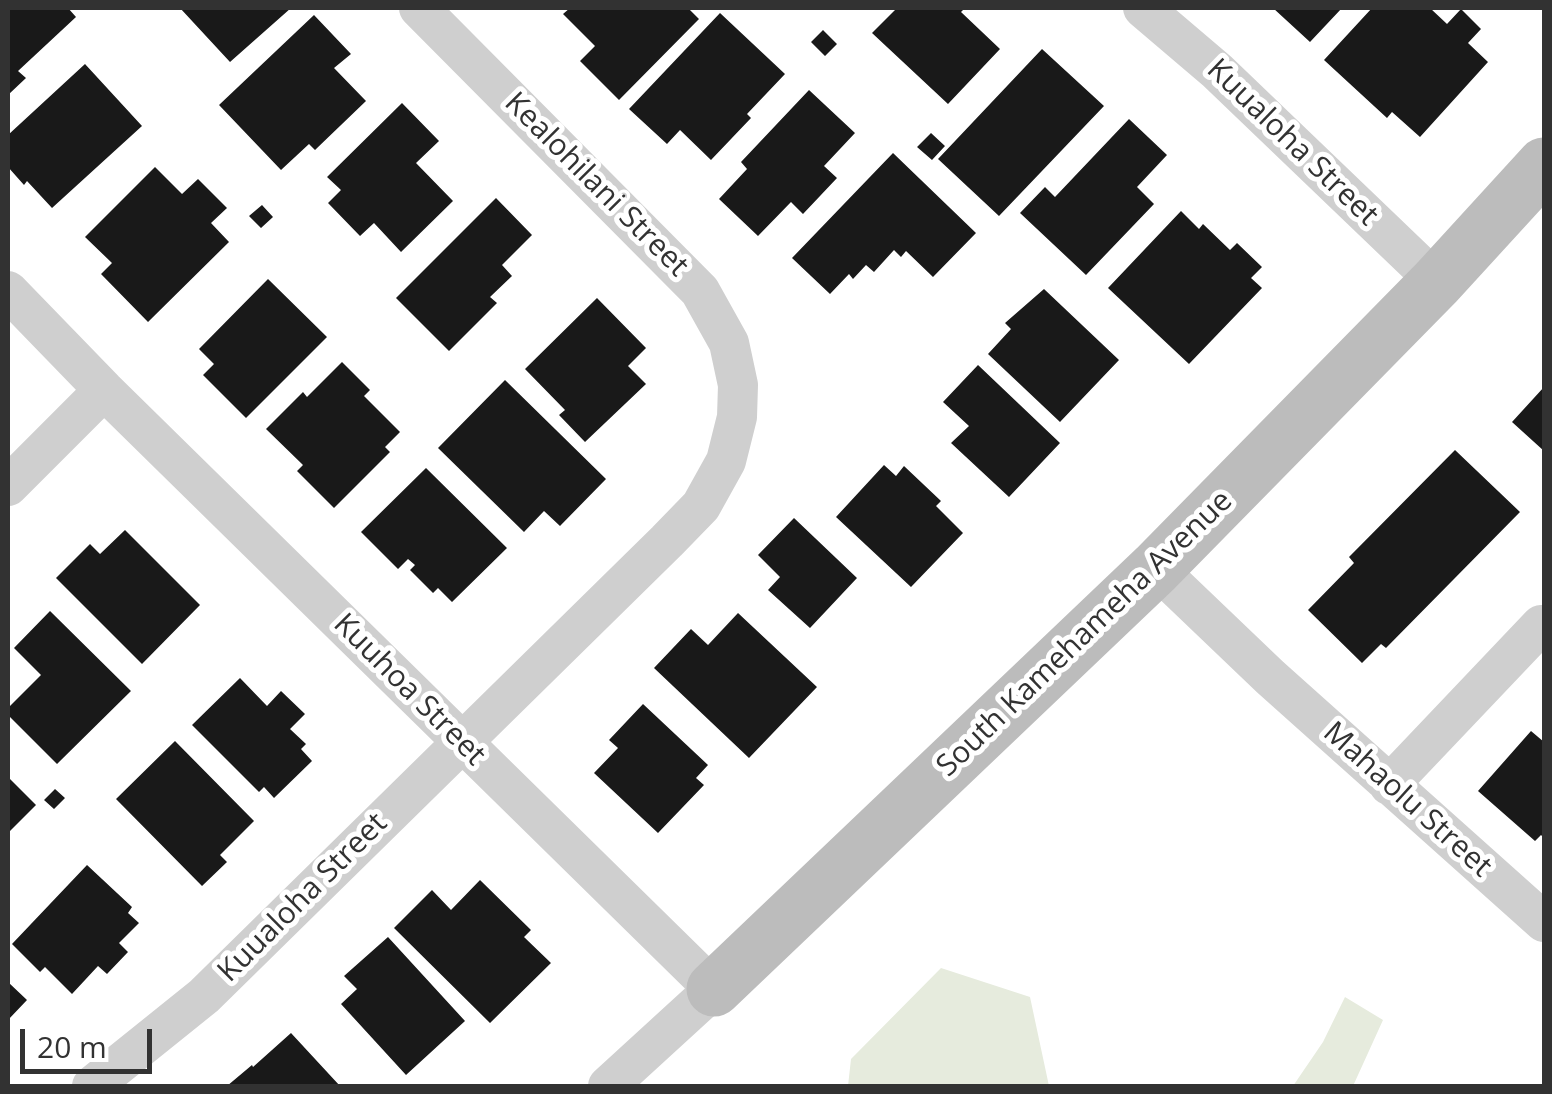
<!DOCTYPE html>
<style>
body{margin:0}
#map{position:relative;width:1552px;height:1094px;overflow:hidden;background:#fff;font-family:"Open Sans",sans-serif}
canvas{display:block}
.frame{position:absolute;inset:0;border:10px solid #323232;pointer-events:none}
.scale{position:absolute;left:20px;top:1029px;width:132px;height:45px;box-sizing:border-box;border:5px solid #323232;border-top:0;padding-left:12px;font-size:30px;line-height:35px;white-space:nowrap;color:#323232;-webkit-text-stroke:8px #fff;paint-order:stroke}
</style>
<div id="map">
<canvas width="1552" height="1094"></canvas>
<div class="frame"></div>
<div class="scale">20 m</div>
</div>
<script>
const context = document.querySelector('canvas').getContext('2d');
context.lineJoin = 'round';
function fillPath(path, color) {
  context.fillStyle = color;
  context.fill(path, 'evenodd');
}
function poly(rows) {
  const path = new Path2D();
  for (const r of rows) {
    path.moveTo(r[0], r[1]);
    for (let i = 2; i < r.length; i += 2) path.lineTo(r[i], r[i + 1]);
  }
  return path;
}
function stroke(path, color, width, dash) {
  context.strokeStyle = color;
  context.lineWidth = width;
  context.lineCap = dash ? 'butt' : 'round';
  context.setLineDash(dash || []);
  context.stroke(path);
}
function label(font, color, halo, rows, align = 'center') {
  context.font = font + ' "Open Sans",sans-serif';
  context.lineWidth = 10;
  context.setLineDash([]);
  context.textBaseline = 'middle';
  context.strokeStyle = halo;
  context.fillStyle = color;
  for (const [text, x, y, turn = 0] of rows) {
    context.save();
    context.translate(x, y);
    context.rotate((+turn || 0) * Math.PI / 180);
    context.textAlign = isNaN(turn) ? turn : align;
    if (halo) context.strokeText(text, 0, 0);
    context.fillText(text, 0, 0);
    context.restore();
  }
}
const green = poly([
 [941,968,1030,997,1049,1086,848,1086,851,1059],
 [1345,997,1383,1020,1353,1086,1293,1086,1323,1042]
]);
const building = poly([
 [8,8,68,8,76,17,18,71,26,78,8,95],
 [180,8,291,8,230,62],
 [570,8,688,8,699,19,619,100,580,61,595,46,563,14],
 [897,8,965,8,961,12,1000,49,948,104,872,33],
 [1273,8,1342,8,1310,42],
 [1372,8,1430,8,1447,24,1461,9,1481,29,1468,43,1488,62,1420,137,1392,112,1387,118,1324,60],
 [720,13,785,74,747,114,751,118,711,160,680,130,667,144,629,109],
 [314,15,351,54,334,68,366,101,315,150,309,144,281,170,219,105],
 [823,30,837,44,825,56,811,42],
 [1042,49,1104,106,999,216,938,159],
 [85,64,142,126,52,208,27,181,24,185,8,167,8,135],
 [809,90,855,133,824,166,837,178,803,214,791,202,758,236,719,199,747,169,741,162],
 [402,103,439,141,416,163,453,201,401,252,374,223,360,236,328,203,341,190,327,177],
 [1129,119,1167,155,1137,187,1154,204,1086,275,1020,213,1045,187,1055,197],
 [931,133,945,146,932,160,917,147],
 [893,153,976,233,933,277,906,251,901,257,894,250,874,272,866,265,853,279,849,274,830,294,792,258],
 [155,167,182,194,198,179,227,208,211,223,229,242,148,322,101,274,112,263,85,237],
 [496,198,532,235,502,265,512,276,490,297,497,303,449,351,396,298],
 [262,205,273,217,261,228,249,216],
 [1181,211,1199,229,1203,224,1230,250,1237,243,1262,267,1251,278,1262,288,1189,364,1108,288],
 [268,279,327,337,246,418,203,375,214,364,199,349],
 [1044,289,1119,360,1060,422,988,354,1011,329,1005,323],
 [597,298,646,348,628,366,646,384,585,442,559,415,565,410,525,369],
 [342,362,370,390,364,396,400,432,385,447,390,452,334,508,297,471,303,465,266,429,303,392,307,397],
 [978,365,1060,443,1009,497,951,443,969,426,943,402],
 [505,380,606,479,560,526,544,511,524,532,438,448],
 [1544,387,1544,451,1512,422],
 [1455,450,1520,512,1386,648,1381,644,1362,663,1308,610,1354,563,1349,557],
 [884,465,896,476,904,466,941,501,936,506,963,533,911,587,836,517],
 [426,468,507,548,452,602,438,588,433,593,410,570,415,565,408,559,398,569,361,532],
 [794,518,857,578,810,628,768,590,780,577,758,555],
 [125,530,200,605,142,664,56,578,90,544,100,554],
 [50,611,131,691,57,764,8,715,8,708,41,675,14,648],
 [738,613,817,687,749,758,654,668,691,629,708,645],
 [240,678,267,706,281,691,305,714,290,729,306,744,301,749,312,761,274,798,264,787,259,792,192,725],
 [643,704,708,765,696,778,704,785,658,833,594,773,618,748,609,740],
 [1531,731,1544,742,1544,838,1541,835,1535,841,1478,791],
 [175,741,254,821,220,855,227,862,202,886,116,799],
 [8,777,36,805,8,833],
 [55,789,65,798,54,809,44,800],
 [87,865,132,907,128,913,139,923,119,943,128,952,107,974,98,966,72,994,45,967,40,972,12,944],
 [480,880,531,930,524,937,551,963,490,1023,394,928,432,890,451,910],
 [388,937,465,1021,406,1075,341,1004,357,989,344,976],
 [8,982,27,1000,8,1020],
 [291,1033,340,1086,227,1086,252,1065,253,1067]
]);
const street = poly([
 [1143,8,1217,71,1437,282],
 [8,291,104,390,714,989,608,1086],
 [8,486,104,390],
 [1156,568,1270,677,1544,922],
 [1389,785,1541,625,1544,628],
 [92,1086,204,996,667,541,701,506,726,461,737,417,738,385,729,343,700,291,419,8]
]);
const secondary = poly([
 [714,989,1156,568,1437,282,1544,165]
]);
const streetNames = [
 ["Kuualoha Street",1292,143,44],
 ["Kealohilani Street",596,185,45],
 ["South Kamehameha Avenue",1085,634,-44],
 ["Kuuhoa Street",409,690,45],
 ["Mahaolu Street",1407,800,42],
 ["Kuualoha Street",303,898,-45]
];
fillPath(green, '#e6ebdd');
fillPath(building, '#191919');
stroke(street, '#cfcfcf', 40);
stroke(secondary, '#bcbcbc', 55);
label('30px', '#323232', '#fff', streetNames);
</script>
